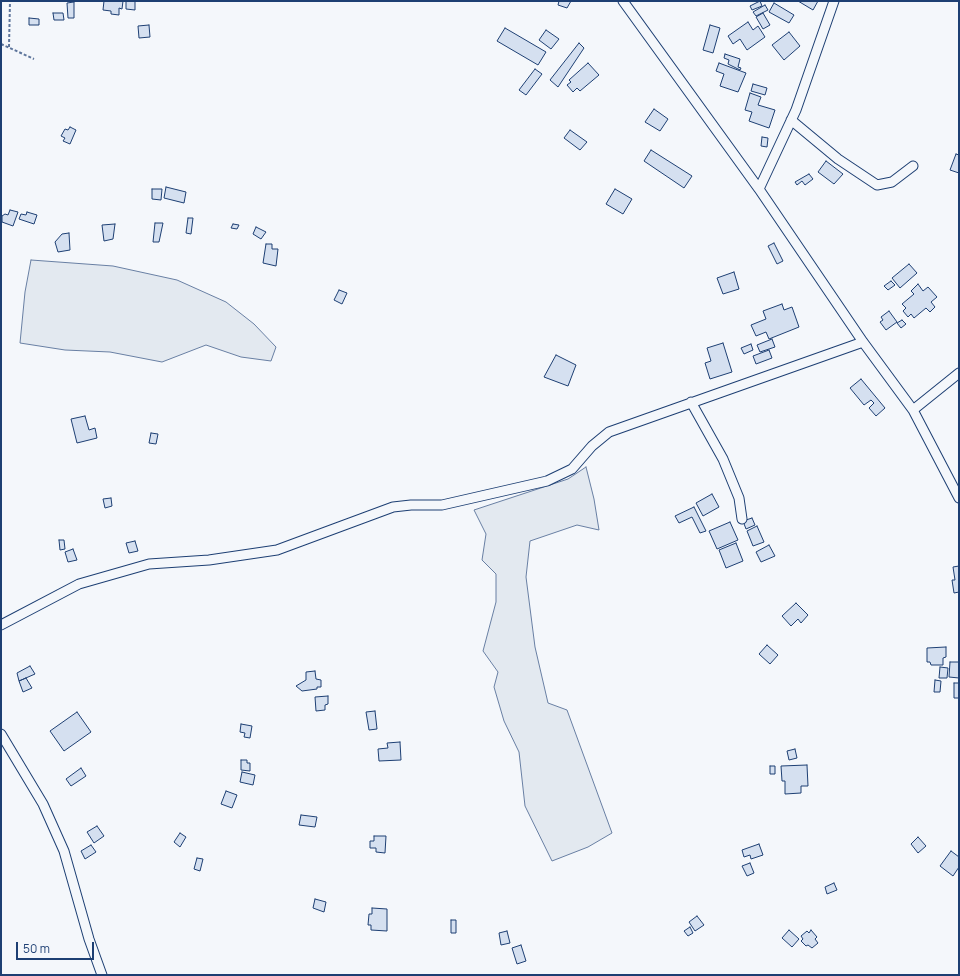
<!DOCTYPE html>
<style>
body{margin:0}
#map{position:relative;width:960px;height:976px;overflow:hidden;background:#f4f7fb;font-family:Manrope,sans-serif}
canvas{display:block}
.frame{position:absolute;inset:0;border:2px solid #1d3f73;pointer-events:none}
.scale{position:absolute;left:16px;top:942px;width:78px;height:18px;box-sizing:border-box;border:2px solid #1d3f73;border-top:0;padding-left:5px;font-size:12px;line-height:14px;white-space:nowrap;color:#1d3f73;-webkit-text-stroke:3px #f4f7fb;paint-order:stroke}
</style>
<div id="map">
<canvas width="960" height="976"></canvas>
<div class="frame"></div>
<div class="scale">50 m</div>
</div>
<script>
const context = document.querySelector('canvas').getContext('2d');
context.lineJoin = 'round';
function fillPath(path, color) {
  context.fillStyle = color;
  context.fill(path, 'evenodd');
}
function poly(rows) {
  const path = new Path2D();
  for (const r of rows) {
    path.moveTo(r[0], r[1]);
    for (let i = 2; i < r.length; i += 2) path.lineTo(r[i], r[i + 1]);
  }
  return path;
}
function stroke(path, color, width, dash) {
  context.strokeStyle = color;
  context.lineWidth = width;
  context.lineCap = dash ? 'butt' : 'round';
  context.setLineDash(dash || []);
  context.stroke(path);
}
const green = poly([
 [31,260,113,266,177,280,226,302,254,324,276,347,271,361,241,357,206,345,162,362,110,352,65,350,20,343,25,292,31,260],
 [586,467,594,499,599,530,577,525,530,541,526,577,535,647,548,703,567,710,612,833,588,847,552,861,525,806,519,752,504,721,494,687,498,672,483,651,496,602,496,574,482,560,486,534,474,510,568,479,586,467]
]);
const building = poly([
 [104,1,123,1,122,9,119,8,119,15,111,14,111,11,103,10,104,1],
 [126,1,135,1,135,10,126,9,126,1],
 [557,1,571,1,567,8,558,5,559,1,557,1],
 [760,1,762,6,752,10,750,6,760,1],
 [798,1,818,1,813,10,798,1],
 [74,2,74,18,68,18,67,3,74,2],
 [774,3,794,15,789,23,769,12,774,3],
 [765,5,768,10,756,16,753,12,765,5],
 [53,13,63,13,64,20,54,20,53,13],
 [763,13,770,25,763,29,756,17,763,13],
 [29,18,39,19,39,25,29,25,29,18],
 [748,22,753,30,758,26,765,37,747,50,740,39,733,44,728,36,748,22],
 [149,25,150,37,139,38,138,26,149,25],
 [710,25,720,28,713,53,703,50,710,25],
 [505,28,546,52,538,65,497,41,505,28],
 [546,30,559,39,551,49,539,40,546,30],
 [789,32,800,46,784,60,772,45,789,32],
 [579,43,584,48,558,87,550,80,579,43],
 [725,54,740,59,738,67,741,68,740,70,728,64,729,60,724,58,725,54],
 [588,63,599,75,580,91,577,88,573,92,567,85,571,82,569,80,588,63],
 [719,63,746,73,738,92,720,86,724,74,716,71,719,63],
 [535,69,542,74,526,95,519,90,535,69],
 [753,84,767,88,765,95,751,91,753,84],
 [750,93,761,97,758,105,775,110,769,128,749,121,752,112,745,110,750,93],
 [654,109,668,119,660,131,645,122,654,109],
 [70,127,76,130,70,144,63,141,65,138,61,136,65,129,68,130,70,127],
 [570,130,587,142,580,150,564,138,570,130],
 [762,137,768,138,767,147,761,146,762,137],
 [651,150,692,176,684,188,644,161,651,150],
 [956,154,959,155,959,173,950,170,956,154],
 [826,161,843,174,834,184,818,172,826,161],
 [809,174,813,179,805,185,802,181,797,185,795,182,809,174],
 [166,187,186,192,184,203,164,198,166,187],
 [152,189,162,189,161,200,152,199,152,189],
 [615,189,632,199,623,214,606,204,615,189],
 [10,210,18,212,13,226,2,222,2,216,5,214,8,215,10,210],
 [27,212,37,215,34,224,19,219,21,214,26,215,27,212],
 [188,218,193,218,191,234,186,233,188,218],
 [155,223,163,223,159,242,153,242,155,223],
 [115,224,113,239,104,241,102,225,115,224],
 [233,224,239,225,237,229,231,228,233,224],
 [256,227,266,232,261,239,253,234,256,227],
 [69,233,70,250,58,252,55,242,62,234,69,233],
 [774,243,783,261,777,264,768,246,774,243],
 [266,244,272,244,272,249,278,249,276,266,263,263,266,244],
 [909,264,917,273,900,288,892,278,909,264],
 [734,272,739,289,723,294,717,278,734,272],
 [891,281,895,285,888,290,884,286,891,281],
 [918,284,923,291,928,287,937,297,931,302,935,307,930,312,926,308,914,318,911,314,908,317,903,311,906,308,902,304,914,294,911,291,918,284],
 [339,290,347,293,342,304,334,300,339,290],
 [782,304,784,310,792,307,799,327,769,339,766,332,756,336,751,325,766,319,763,311,782,304],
 [889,311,897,322,886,330,880,322,883,320,881,317,889,311],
 [902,320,906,324,901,328,897,323,902,320],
 [772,339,775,347,760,352,757,345,772,339],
 [723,343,732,372,710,379,705,363,711,361,707,348,723,343],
 [751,344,753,350,744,354,741,348,751,344],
 [769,350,772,358,756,364,753,356,769,350],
 [556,355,576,365,568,386,544,377,556,355],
 [861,379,885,408,876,416,869,408,874,403,871,400,864,405,850,388,861,379],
 [85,416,89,430,95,428,97,438,77,443,71,419,85,416],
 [151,433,158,434,156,444,149,443,151,433],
 [712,494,719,507,703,516,696,503,712,494],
 [111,498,112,506,105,508,103,499,111,498],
 [694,507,706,531,700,533,692,517,679,523,675,516,694,507],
 [752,518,755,525,746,529,743,521,752,518],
 [730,522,738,540,717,549,709,531,730,522],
 [757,526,764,542,753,546,747,531,757,526],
 [59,540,64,540,65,549,60,550,59,540],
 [135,541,138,551,129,553,126,543,135,541],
 [736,543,743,561,726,568,719,550,736,543],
 [769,545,775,556,761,562,756,552,769,545],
 [73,549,77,560,68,562,65,552,73,549],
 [959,566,959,592,954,593,952,580,955,580,953,567,959,566],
 [796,603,808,615,801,623,798,619,791,626,782,616,796,603],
 [767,645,778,655,770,664,759,654,767,645],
 [946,647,946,657,943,658,943,665,931,665,930,662,927,662,927,648,946,647],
 [950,662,959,662,959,678,949,677,950,662],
 [30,666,35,674,19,681,17,673,30,666],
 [940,667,948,668,947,678,939,678,940,667],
 [315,671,316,679,321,680,321,687,317,687,317,689,302,691,296,686,306,680,306,672,315,671],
 [26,678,32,688,23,692,19,681,26,678],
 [935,680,941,681,940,692,934,692,935,680],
 [954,683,959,683,959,698,954,698,954,683],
 [328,696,328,704,325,705,325,710,316,711,315,697,328,696],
 [375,711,377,729,369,730,366,712,375,711],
 [77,712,91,732,64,751,50,731,77,712],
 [241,724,252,726,250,738,244,737,245,733,240,732,241,724],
 [400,742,401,760,379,761,378,749,388,748,387,743,400,742],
 [795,749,797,758,789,760,787,751,795,749],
 [241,760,247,760,247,763,250,763,250,771,241,770,241,760],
 [807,765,808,786,801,786,801,793,785,794,785,781,782,781,781,766,807,765],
 [770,766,775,766,775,774,770,774,770,766],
 [81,768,86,776,71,786,66,779,81,768],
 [242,772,255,775,253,785,240,782,242,772],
 [226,791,237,795,232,808,221,804,226,791],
 [301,815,317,817,315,827,299,825,301,815],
 [97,826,104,836,94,843,87,832,97,826],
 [180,833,186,837,180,847,174,842,180,833],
 [374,836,386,836,385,853,376,852,376,848,370,848,370,841,374,841,374,836],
 [918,837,926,846,918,853,911,844,918,837],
 [759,844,763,855,751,859,750,855,744,857,742,850,759,844],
 [91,845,96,852,85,859,81,851,91,845],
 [951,851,959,857,959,867,953,876,940,866,951,851],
 [197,858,203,859,200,871,194,869,197,858],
 [750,863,754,873,747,876,742,866,750,863],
 [834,883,837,890,827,894,825,887,834,883],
 [315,899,326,902,324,912,313,908,315,899],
 [372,908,387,909,387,931,371,930,371,925,368,925,369,914,372,914,372,908],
 [697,916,704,925,695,931,689,922,697,916],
 [451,920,456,920,456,933,451,933,451,920],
 [690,927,693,933,688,936,684,931,690,927],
 [789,930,799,939,792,947,782,938,789,930],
 [811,930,817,937,815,939,818,943,812,948,808,945,806,946,801,941,803,939,801,936,807,931,809,933,811,930],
 [507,931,510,943,501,945,499,933,507,931],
 [521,945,526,961,517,964,512,948,521,945]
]);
const path = poly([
 [1,44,34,59],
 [9,47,10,1]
]);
const minor = poly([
 [623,1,759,189,863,342,913,410,959,498],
 [791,120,838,159,877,185,892,182,913,166],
 [759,189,796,110,834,1],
 [691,402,723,459,739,498,742,519],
 [913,410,959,373],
 [1,625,79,584,149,564,209,560,277,550,393,507,411,505,442,505,547,481,572,469,592,446,609,432,863,342],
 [1,734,43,804,64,851,89,939,102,975]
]);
fillPath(green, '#e3e9f0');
stroke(green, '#687fa3', 1);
fillPath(building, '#d5e0f0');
stroke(building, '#1d3f73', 1);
stroke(minor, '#1d3f73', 11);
stroke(path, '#5e769c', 2, [3, 2]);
stroke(minor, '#f4f7fb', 9);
</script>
